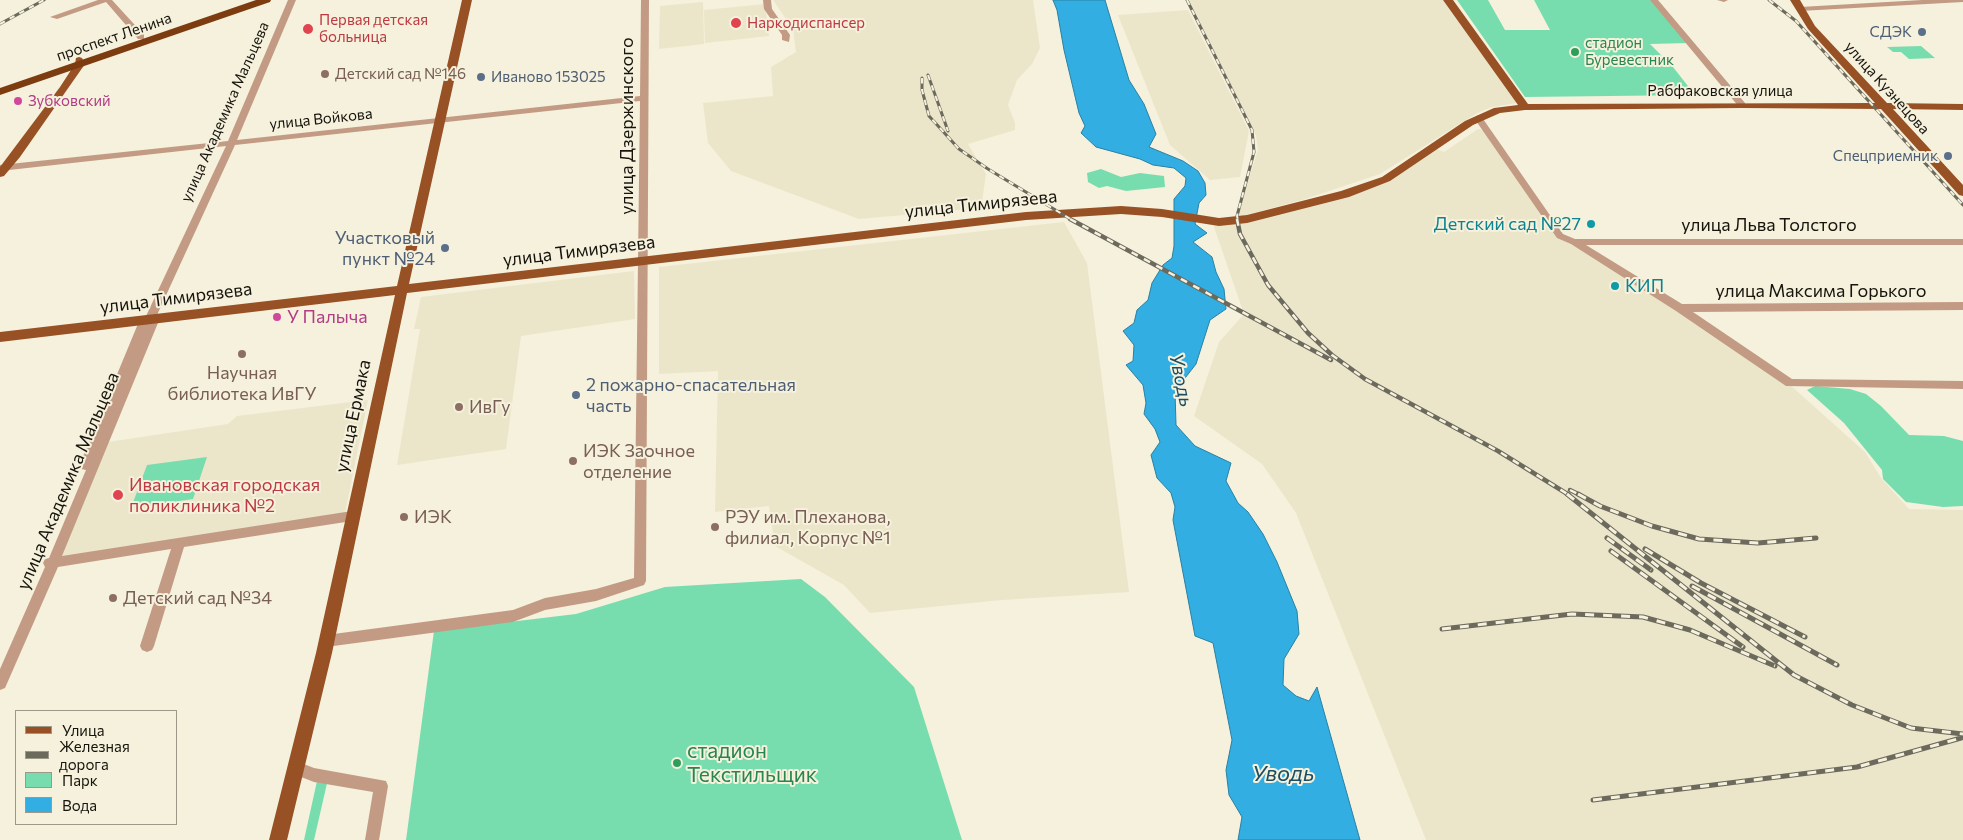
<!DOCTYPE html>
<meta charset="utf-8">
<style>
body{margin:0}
#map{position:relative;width:1963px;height:840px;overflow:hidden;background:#f5f1dc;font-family:Commissioner,sans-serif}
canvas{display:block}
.legend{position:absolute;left:15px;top:710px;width:162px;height:115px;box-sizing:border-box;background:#f5f1dc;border:1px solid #9c9989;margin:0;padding:6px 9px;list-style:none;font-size:15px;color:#16140d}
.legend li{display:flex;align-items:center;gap:10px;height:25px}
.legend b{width:25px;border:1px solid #9c9989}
</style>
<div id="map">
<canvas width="1963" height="840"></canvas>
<ul class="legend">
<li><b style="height:6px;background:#975124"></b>Улица</li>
<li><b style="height:6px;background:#6c695d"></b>Железная дорога</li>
<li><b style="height:14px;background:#78ddae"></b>Парк</li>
<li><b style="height:14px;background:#32aee2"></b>Вода</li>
</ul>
</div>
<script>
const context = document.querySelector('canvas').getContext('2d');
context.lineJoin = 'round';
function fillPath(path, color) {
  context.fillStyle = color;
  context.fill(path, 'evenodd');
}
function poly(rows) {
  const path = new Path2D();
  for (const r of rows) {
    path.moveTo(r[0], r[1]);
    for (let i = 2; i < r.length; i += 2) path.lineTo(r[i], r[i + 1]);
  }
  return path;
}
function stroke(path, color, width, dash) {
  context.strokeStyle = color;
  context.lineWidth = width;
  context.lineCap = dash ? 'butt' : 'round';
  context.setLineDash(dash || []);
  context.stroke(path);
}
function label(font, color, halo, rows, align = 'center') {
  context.font = font + ' Commissioner,sans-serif';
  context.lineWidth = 4;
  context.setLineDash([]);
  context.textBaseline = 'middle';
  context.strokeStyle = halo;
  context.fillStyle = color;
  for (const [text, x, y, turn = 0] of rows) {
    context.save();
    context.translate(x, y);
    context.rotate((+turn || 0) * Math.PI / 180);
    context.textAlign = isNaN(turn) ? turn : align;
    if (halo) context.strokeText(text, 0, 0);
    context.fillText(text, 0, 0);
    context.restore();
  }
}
const built = poly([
 [773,0,1033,0,1040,48,1032,64,1017,80,1008,105,1015,123,1015,130,968,144,986,174,981,208,859,219,731,171,708,143,703,103,773,96,771,67,796,52,793,29],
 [1189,0,1445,0,1517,103,1492,107,1477,113,1380,174,1302,200,1238,217,1240,207,1258,150,1256,135,1239,103],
 [703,2,704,44,659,49,660,6],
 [765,4,769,36,705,43,704,10],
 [1188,10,1249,131,1240,177,1210,180,1170,145,1118,15],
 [1478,129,1487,131,1559,236,1573,243,1789,384,1865,452,1881,478,1909,509,1963,510,1963,840,1426,840,1296,513,1262,464,1194,416,1219,342,1244,314,1213,224,1369,187,1435,148,1444,152],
 [1064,222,1087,263,1129,592,1002,600,870,613,844,585,775,546,769,506,715,512,718,371,659,374,659,267],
 [634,271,635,319,521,336,506,449,397,465,420,329,414,329,421,297],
 [368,400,345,513,61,557,108,442,228,424,237,416]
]);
const green = poly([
 [1457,0,1488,0,1505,30,1550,30,1534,0,1653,0,1688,43,1650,44,1673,67,1695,95,1525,97],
 [1921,46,1935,58,1909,59,1901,52,1893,52,1887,47],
 [1101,169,1121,177,1140,173,1164,176,1165,187,1126,191,1107,186,1099,188,1088,182,1087,173],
 [1815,386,1850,389,1866,394,1881,406,1909,435,1944,436,1963,441,1963,506,1943,507,1906,502,1883,479,1882,470,1844,423,1807,390],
 [207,457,193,499,131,508,147,465],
 [801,579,825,597,914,687,962,840,406,840,434,631,576,614,665,587],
 [328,779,314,840,304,840,317,781]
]);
const water = poly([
 [1053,0,1105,0,1129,80,1144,104,1156,134,1149,147,1183,161,1198,171,1205,183,1206,195,1199,203,1195,224,1207,233,1193,242,1212,257,1216,272,1224,289,1226,309,1210,320,1196,364,1175,391,1176,425,1195,446,1231,463,1226,481,1238,503,1248,512,1263,534,1277,562,1297,611,1299,634,1284,659,1283,685,1296,696,1309,701,1317,687,1360,840,1238,840,1242,817,1229,795,1226,770,1232,740,1213,643,1195,636,1173,520,1175,507,1171,493,1157,478,1151,455,1160,442,1155,429,1144,414,1146,403,1143,385,1126,365,1133,361,1134,345,1123,331,1134,323,1137,310,1148,300,1152,283,1163,265,1172,258,1174,246,1174,199,1185,186,1186,178,1174,168,1153,165,1140,159,1096,147,1081,133,1085,126,1079,113,1064,50,1057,10,1053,0]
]);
const minor = poly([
 [98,0,112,0,144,35,144,39,138,39,106,2,57,19,50,17,98,0],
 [288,0,296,0,237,140,640,96,641,0,649,0,646,581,644,585,596,601,545,610,513,622,326,647,321,645,319,641,321,637,326,635,513,610,545,598,596,589,634,578,640,101,235,145,157,315,160,318,62,556,352,511,356,512,358,516,356,520,352,521,184,547,154,646,152,650,147,652,142,650,140,646,171,549,58,567,5,688,0,690,0,669,45,567,43,563,45,559,49,558,86,470,81,469,79,466,140,319,141,316,146,316,226,146,0,171,0,165,228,141,288,0],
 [763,0,771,0,772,9,790,35,789,42,782,40,782,35,764,9,763,0],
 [1650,0,1658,0,1745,103,1745,107,1739,107,1650,0],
 [1717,0,1728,0,1724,2,1717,0],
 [1922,0,1963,0,1963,2,1800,11,1796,9,1800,7,1922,0],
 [1478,115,1481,116,1563,234,1575,239,1963,239,1963,245,1586,245,1682,304,1963,302,1963,310,1693,312,1792,379,1963,381,1963,389,1786,386,1676,311,1571,244,1557,238,1474,118,1478,115],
 [296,761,314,768,386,781,388,786,379,840,365,840,373,792,314,782,296,775,291,773,289,768,291,763,296,761]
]);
const major = poly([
 [462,0,472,0,409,284,1026,212,1121,206,1162,209,1219,218,1247,215,1341,191,1382,177,1465,121,1494,108,1518,105,1443,0,1453,0,1528,104,1875,103,1808,29,1790,0,1800,0,1815,26,1887,103,1963,104,1963,110,1893,109,1963,185,1963,196,1959,195,1881,109,1742,108,1525,110,1500,113,1473,125,1390,181,1349,197,1247,223,1219,226,1162,217,1121,214,1026,220,407,293,332,653,287,840,269,840,316,653,395,295,0,342,0,332,397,286,462,0],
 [79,57,82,58,85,64,20,157,4,176,0,177,0,167,60,87,75,64,76,58,79,57]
]);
const highway = poly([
 [256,0,271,0,270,2,0,95,0,88,256,0]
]);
const railFar2 = poly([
 [1187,0,1252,130,1254,152,1237,216,1238,220],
 [1769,0,1796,21,1963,205],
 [0,24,44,0],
 [928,75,948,131],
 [922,78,922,90,929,116,959,149,988,169,1072,220]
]);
const railFar1 = poly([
 [1070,219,1331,360],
 [1237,219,1240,234,1268,285,1308,333,1332,355,1365,379,1498,451,1569,495],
 [1570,490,1580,495]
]);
const rail = poly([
 [1567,494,1794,675,1852,705,1911,728,1963,734],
 [1578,494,1600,506,1652,526,1699,539,1758,543,1816,538],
 [1607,538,1651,570],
 [1645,549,1701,583,1805,637],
 [1611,551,1743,647],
 [1692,586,1837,665],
 [1442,629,1572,614,1643,617,1690,630,1775,666],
 [1593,800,1857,767,1961,738]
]);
const markers = [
 [736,23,6,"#e0444e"],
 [308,29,6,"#e0444e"],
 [1922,32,5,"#5c6f8a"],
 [1575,52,5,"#2e9e5b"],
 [325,74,5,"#8d6e63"],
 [481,77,5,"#5c6f8a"],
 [18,101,5,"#d1479c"],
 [1948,156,5,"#5c6f8a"],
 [1591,224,5,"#0f9aa8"],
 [445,248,5,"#5c6f8a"],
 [1615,286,5,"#0f9aa8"],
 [277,317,5,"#d1479c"],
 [242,354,5,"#8d6e63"],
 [576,395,5,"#5c6f8a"],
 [459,407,5,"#8d6e63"],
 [573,461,5,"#8d6e63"],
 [118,495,6,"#e0444e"],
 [404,517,5,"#8d6e63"],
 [715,527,5,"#8d6e63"],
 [113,598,5,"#8d6e63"],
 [677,763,5,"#2e9e5b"]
];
const farHealthnames = [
 ["Первая детская",319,20],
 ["больница",319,37],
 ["Наркодиспансер",747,23]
];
const farServicenames = [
 ["СДЭК",1912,32],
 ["Иваново 153025",491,77,"left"],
 ["Спецприемник",1938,156]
];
const farStreetnames = [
 ["проспект Ленина",114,37,-19],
 ["улица Кузнецова",1887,88,48],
 ["Рабфаковская улица",1720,91],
 ["улица Академика Мальцева",225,112,-66],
 ["улица Войкова",321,119,-6]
];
const farLeisurenames = [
 ["стадион",1585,43],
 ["Буревестник",1585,60]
];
const farEducationnames = [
 ["Детский сад №146",335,74]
];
const farHotelnames = [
 ["Зубковский",28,101]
];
const streetNames = [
 ["улица Дзержинского",627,126,-90],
 ["улица Тимирязева",981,204,-6],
 ["улица Льва Толстого",1769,225],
 ["улица Тимирязева",579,251,-7],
 ["улица Максима Горького",1821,291],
 ["улица Тимирязева",176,298,-7],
 ["улица Ермака",353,416,-78],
 ["улица Академика Мальцева",68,481,-67]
];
const cultureNames = [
 ["Детский сад №27",1581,224],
 ["КИП",1625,286,"left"]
];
const serviceNames = [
 ["Участковый",435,238],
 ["пункт №24",435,259],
 ["2 пожарно-спасательная",586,385,"left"],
 ["часть",586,406,"left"]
];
const hotelNames = [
 ["У Палыча",287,317]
];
const educationNames = [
 ["Научная",242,373,"center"],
 ["библиотека ИвГУ",242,394,"center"],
 ["ИвГу",469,407],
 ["ИЭК Заочное",583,451],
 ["отделение",583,472],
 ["ИЭК",414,517],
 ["РЭУ им. Плеханова,",725,517],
 ["филиал, Корпус №1",725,538],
 ["Детский сад №34",123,598]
];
const healthNames = [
 ["Ивановская городская",129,485],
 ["поликлиника №2",129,506]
];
const waterNames = [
 ["Уводь",1181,380,78]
];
const nearLeisurenames = [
 ["стадион",687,751],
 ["Текстильщик",687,775]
];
const nearWaternames = [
 ["Уводь",1283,774]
];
fillPath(built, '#ebe6c9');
fillPath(green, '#78ddae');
fillPath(water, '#32aee2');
stroke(water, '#2a80a2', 1);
fillPath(minor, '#c39b84');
fillPath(major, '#975124');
fillPath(highway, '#7c3c10');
stroke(railFar2, '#6c695d', 3);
stroke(railFar1, '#6c695d', 4.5);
stroke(rail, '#6c695d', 5);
stroke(railFar2, '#f5f1dc', 2, [5.5]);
stroke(railFar1, '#f5f1dc', 2.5, [7]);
stroke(rail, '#f5f1dc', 3, [9]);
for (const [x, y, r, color] of markers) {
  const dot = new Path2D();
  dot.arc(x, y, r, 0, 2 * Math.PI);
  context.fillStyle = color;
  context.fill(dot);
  stroke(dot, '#f5f1dc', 2);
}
label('15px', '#be3a42', '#f5f1dc', farHealthnames, 'left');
label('15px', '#4e5e75', '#f5f1dc', farServicenames, 'right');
label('15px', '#16140d', '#f5f1dc', farStreetnames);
label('15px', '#27864d', '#f5f1dc', farLeisurenames, 'left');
label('15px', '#785e54', '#f5f1dc', farEducationnames, 'left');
label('15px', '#b23c85', '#f5f1dc', farHotelnames, 'left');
label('18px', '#16140d', '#f5f1dc', streetNames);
label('18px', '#0d838f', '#f5f1dc', cultureNames, 'right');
label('18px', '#4e5e75', '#f5f1dc', serviceNames, 'right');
label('18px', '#b23c85', '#f5f1dc', hotelNames, 'left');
label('18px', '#785e54', '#f5f1dc', educationNames, 'left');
label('18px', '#be3a42', '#f5f1dc', healthNames, 'left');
label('italic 19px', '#1d4d63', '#f5f1dc', waterNames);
label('21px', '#27864d', '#f5f1dc', nearLeisurenames, 'left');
label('italic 22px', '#1d4d63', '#f5f1dc', nearWaternames);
</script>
